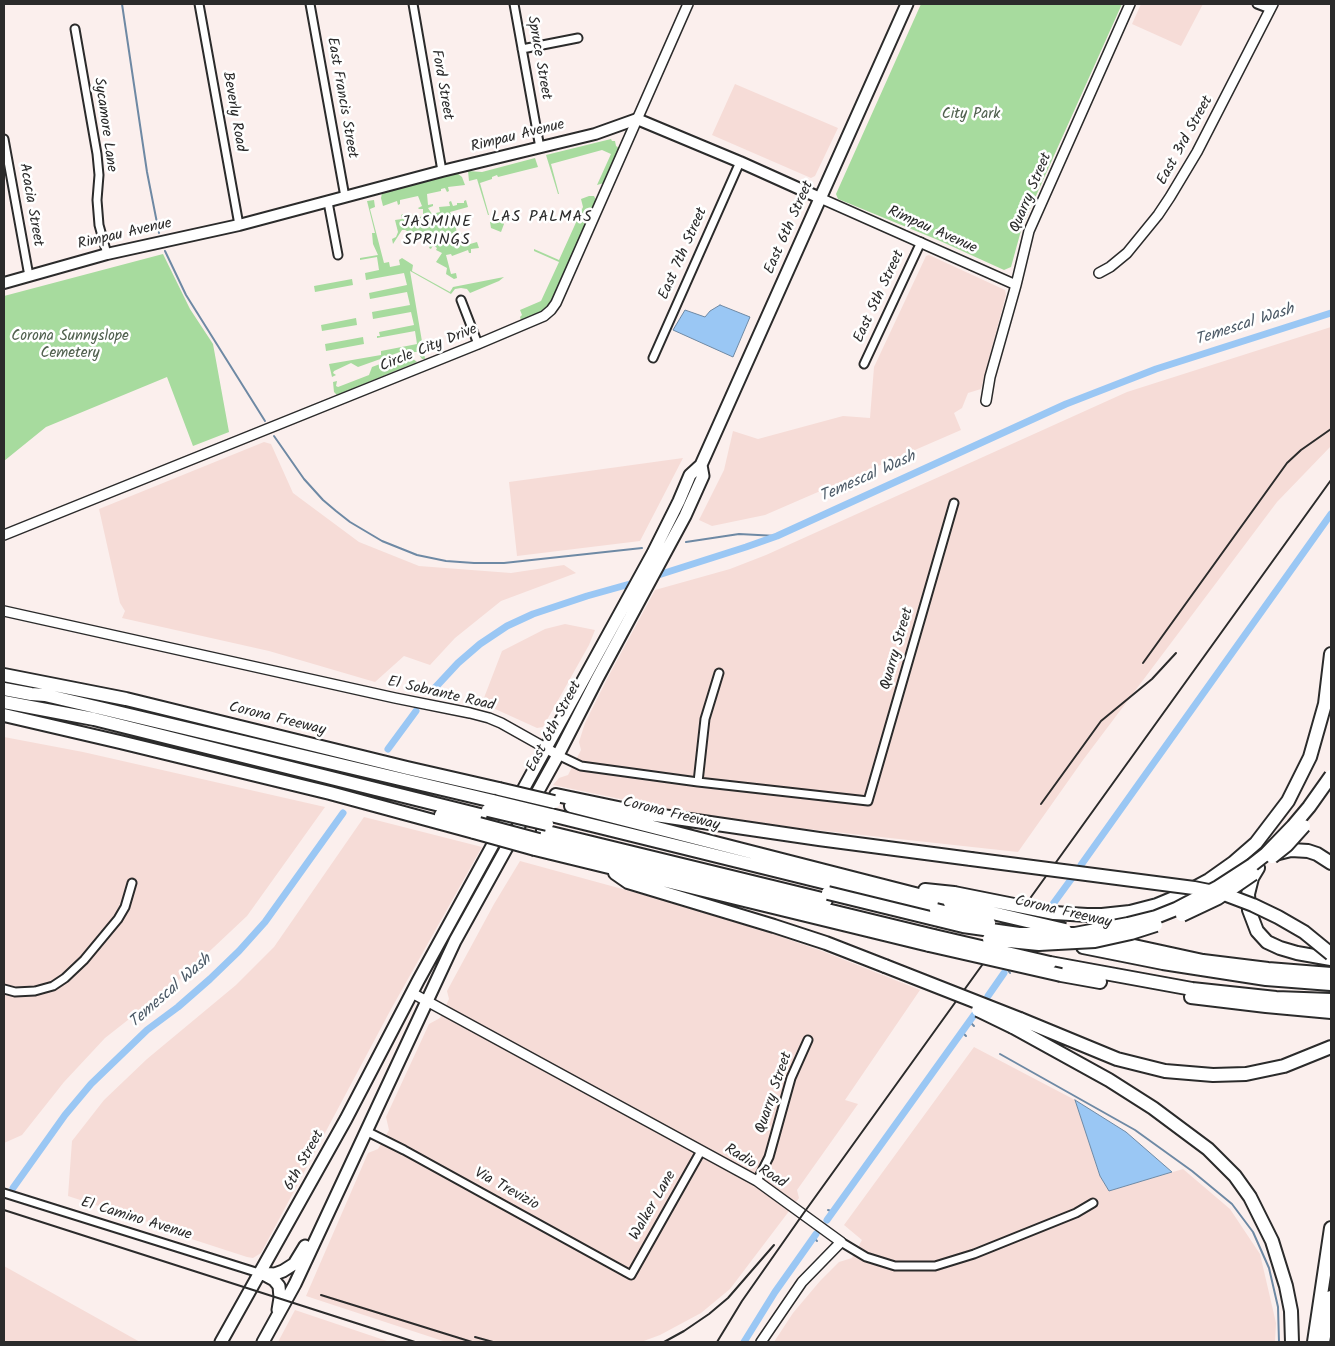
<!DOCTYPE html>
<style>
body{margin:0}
#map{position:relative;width:1335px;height:1346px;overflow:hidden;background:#fbefed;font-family:Kalam,sans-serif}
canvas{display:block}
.frame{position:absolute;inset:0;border:5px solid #2b2b2b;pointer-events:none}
</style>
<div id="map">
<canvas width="1335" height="1346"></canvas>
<div class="frame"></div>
</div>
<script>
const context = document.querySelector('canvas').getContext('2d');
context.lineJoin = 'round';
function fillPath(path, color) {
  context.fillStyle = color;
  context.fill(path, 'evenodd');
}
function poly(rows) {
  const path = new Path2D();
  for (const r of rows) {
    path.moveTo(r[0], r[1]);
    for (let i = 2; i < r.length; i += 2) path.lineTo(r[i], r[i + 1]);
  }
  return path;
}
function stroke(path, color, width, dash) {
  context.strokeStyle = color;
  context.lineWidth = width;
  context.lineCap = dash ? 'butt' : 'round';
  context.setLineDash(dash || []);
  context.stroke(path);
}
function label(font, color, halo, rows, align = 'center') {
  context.font = font + ' Kalam,sans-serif';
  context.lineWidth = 5;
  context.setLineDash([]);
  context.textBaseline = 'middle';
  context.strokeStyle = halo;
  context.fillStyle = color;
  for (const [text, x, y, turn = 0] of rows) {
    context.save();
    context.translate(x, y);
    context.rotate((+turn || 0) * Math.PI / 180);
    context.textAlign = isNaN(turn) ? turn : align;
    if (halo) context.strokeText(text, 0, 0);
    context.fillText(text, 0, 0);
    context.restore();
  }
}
const built = poly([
 [1141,4,1203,4,1181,46,1132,24],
 [735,84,838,128,815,176,811,178,712,135],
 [929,255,1005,290,1006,295,981,389,968,393,962,408,954,413,961,430,765,515,712,526,699,520,724,470,733,431,758,439,843,416,870,418,874,367,926,256],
 [1331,327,1331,446,1277,502,1083,760,1018,852,798,828,688,813,553,785,559,778,568,775,581,750,579,742,585,723,608,677,655,590,730,569,766,555,1127,392],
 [264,442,271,444,293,493,359,542,419,566,511,573,564,565,576,573,501,601,455,638,430,665,404,656,375,682,269,651,122,618,125,611,120,603,99,509],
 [683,458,640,541,517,556,509,482],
 [565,624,595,630,589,645,543,727,537,728,482,703,502,651,545,629],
 [4,737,83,752,325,807,247,916,180,979,105,1038,64,1082,22,1135,4,1143],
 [364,817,482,847,390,1011,261,1253,253,1258,247,1257,173,1233,169,1229,68,1196,72,1141,104,1100,147,1059,236,985,274,947],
 [520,861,721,916,822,951,920,990,845,1100,858,1104,797,1190,799,1198,730,1289,701,1313,660,1335,641,1342,446,1342,306,1296,368,1153,378,1149,389,1130,386,1117,429,1024,440,1018,449,999,447,991,494,904],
 [974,1047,1075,1100,1100,1176,1109,1191,1183,1169,1230,1209,1260,1254,1276,1323,1275,1342,774,1342,793,1313,820,1281,839,1262,852,1258,862,1240,844,1225],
 [4,1266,140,1342,4,1342],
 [295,1310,390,1342,278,1342]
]);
const green = poly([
 [921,4,1122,4,1022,227,1011,267,1004,270,938,240,838,199,836,194],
 [611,139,612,141,615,141,616,146,619,148,604,183,597,185,611,154,602,150,551,164,559,194,558,194,546,155],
 [535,158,538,167,498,177,497,175,492,177,492,179,480,183,489,215,488,215,477,179,469,181,468,171,482,172],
 [457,173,462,177,465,185,448,187,449,191,447,192,445,188,441,189,441,191,427,194,428,205,433,204,433,206,428,208,432,214,440,212,439,207,450,206,449,202,451,201,453,206,457,205,457,203,464,203,464,201,466,200,468,207,450,212,452,217,454,216,457,234,461,233,462,234,458,236,463,246,477,242,479,248,471,249,471,253,469,253,468,250,452,256,451,254,446,255,451,274,456,273,457,278,454,279,446,274,447,268,436,262,442,253,436,250,437,248,433,245,431,249,429,248,431,244,415,237,415,235,411,233,409,237,407,236,409,232,405,230,402,230,393,244,392,239,396,237,398,232,395,220,402,219,401,215,403,214,404,218,415,214,416,218,423,216,423,209,419,209,418,208,422,206,418,196,400,200,400,204,398,205,397,201,383,206,381,198,382,193],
 [589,196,594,196,596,200,552,301,545,309,539,313,521,320,520,317,522,315,520,310,541,301,559,262,534,251,534,249,559,260,583,207,581,199],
 [374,200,375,207,370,209,384,263,389,262,390,267,400,265,399,260,402,258,413,265,412,271,450,292,453,287,504,277,499,281,470,293,467,289,461,288,455,289,451,294,410,271,425,359,422,359,417,352,400,352,358,367,351,363,334,371,333,373,336,375,332,377,329,364,381,355,381,351,417,344,415,331,377,338,377,336,380,336,379,332,414,325,411,312,373,319,372,312,410,305,407,292,370,299,369,293,407,285,404,273,366,280,365,273,379,270,377,257,360,260,360,258,378,255,373,244,372,233,375,233,367,201],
 [499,219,504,224,501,232,491,228,490,222],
 [163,254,190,309,213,344,229,432,193,446,167,377,46,427,4,461,4,296],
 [352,279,353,285,315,292,314,286],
 [356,318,357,325,322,331,321,325],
 [363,337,364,344,326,351,325,344],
 [396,357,412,358,417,362,337,395,334,392,333,382,337,381,336,386,338,387,369,375,372,367,380,364,379,368,381,369,389,365,391,359,394,359]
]);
const water = poly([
 [720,305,750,317,733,357,673,330,685,310,705,317,710,311,720,305],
 [1075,1100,1126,1132,1172,1172,1109,1191,1100,1176,1075,1100]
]);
const stream = poly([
 [122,4,147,172,159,233],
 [165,251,186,295,265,421],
 [274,436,304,479,323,500,336,511,350,522,382,541,417,555,446,561,474,563,504,563,642,548],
 [686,542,739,534,777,536],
 [1007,969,1010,973],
 [969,1021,974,1026],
 [962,1032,966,1036],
 [1000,1054,1135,1130,1192,1171,1232,1204,1253,1232,1269,1268,1278,1307,1279,1342],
 [828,1210,831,1211],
 [814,1238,817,1241]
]);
const canal = poly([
 [652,577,746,547,777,536,1066,404,1156,369,1331,313],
 [432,691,458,663,480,644,507,626,533,614,587,596,637,582],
 [388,749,416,711],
 [1081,865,1331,514],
 [1053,904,1072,878],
 [988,996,1004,973],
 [13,1188,65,1115,91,1084,147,1030,178,1007,210,979,239,951,265,922,343,813],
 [827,1220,974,1015],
 [744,1342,775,1292,816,1234]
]);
const minor = poly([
 [199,4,239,225],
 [310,4,345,197],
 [413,4,442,171],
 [514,4,540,148],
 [1257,4,1270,9],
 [75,29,97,154,99,175,97,200,99,225,107,254],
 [522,49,578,38],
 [4,139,29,276],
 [328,202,338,255],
 [461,300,478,344],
 [653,358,740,162],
 [864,364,921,242],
 [558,755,581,766,698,782,868,801,954,503],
 [698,782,705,719,719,673],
 [4,989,15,992,35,991,53,986,65,978,84,960,118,919,125,907,132,883],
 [366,1131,404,1150,631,1275,701,1151],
 [757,1181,769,1157,791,1078,808,1040],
 [4,1193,259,1273],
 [841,1242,866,1257,895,1266,935,1266,974,1254,1076,1213,1093,1203]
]);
const tertiary = poly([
 [820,198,1016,285],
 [1099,273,1110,267,1127,253,1158,215,1170,197,1197,152,1273,4],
 [986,401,990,377,1016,285,1029,231,1130,4],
 [4,535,478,344,544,316,551,310,556,303,688,4],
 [4,611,395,698,470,713,489,718,501,723,558,755],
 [412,993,757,1181,841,1242,802,1282,761,1342]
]);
const secondary = poly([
 [4,283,107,254,239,225,442,171,595,134,637,119,740,162,820,198]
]);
const primary = poly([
 [259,1273,275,1274,283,1271,294,1264,305,1246],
 [263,1274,274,1280,279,1286,280,1298,278,1310],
 [221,1342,346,1119,418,981,653,553,679,501,690,475,701,465,907,4],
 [263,1342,295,1284,455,941,558,755,597,679,685,516,703,476,701,465]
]);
const motorway = poly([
 [4,675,126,699,407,768,499,789],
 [4,689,31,694,45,695,493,801],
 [4,702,94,719,484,816],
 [4,715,120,742,330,793,474,832],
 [556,795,642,813,819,839,971,859],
 [571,806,950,903],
 [441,815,479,824],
 [551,815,936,910],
 [543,831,826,900],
 [539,840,934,936],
 [535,849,929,945],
 [1275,854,1291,850,1308,851,1317,854,1331,863],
 [1258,868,1252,878,1248,894,1249,910,1257,931,1267,942,1280,948,1297,953,1331,959],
 [615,873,628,882,774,926,826,943,885,966],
 [925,890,954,893],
 [1102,915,1130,912,1157,905,1181,895,1209,880,1233,863,1256,843,1288,801,1310,757,1325,704,1331,654],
 [1102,939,1203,961,1268,969,1331,974],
 [1083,947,1163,963,1266,979,1331,984],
 [1050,963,1192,989,1276,998,1331,1000],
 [1061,975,1100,982],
 [1191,997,1266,1006,1331,1012],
 [1020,1019,1117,1059,1165,1071,1213,1075,1246,1074,1284,1066,1331,1047],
 [1013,1027,1109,1080,1153,1108,1208,1149,1235,1176,1250,1197,1272,1241,1286,1286,1291,1311,1292,1342],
 [1314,1342,1331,1228],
 [1323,1342,1331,1297]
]);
const rail = poly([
 [1143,663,1287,463,1301,450,1331,429],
 [1041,804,1101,721,1152,679,1176,653],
 [4,1210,415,1342],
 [321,1295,472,1342],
 [475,1337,493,1342],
 [664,1342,684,1331,709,1314,728,1298,774,1245],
 [717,1342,742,1301,803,1214,1331,480]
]);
const motorwayBridge = poly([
 [499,789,554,802],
 [493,801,551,815],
 [488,810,547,824],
 [479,824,539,840],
 [474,832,535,849],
 [1272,857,1287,845,1304,826],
 [971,859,1194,888,1224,894,1253,905,1278,917,1304,932,1331,954],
 [828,893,963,926,1019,934,1075,934,1128,924,1156,917,1176,909,1218,887,1252,865,1266,854,1293,826,1309,807,1331,776],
 [954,893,1054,913,1087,915,1102,915],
 [950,903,1065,930],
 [936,910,989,923],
 [1182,915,1218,898,1253,874],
 [934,936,1050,963],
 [989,939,1039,944,1095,941,1131,933,1156,925],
 [929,945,1061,975],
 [885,966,1020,1019],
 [978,1010,1013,1027]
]);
const streetNames = [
 ["Spruce Street",538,58,80],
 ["Ford Street",441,85,80],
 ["East Francis Street",341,98,80],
 ["Beverly Road",233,112,80],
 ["Sycamore Lane",104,125,82],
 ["Rimpau Avenue",518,137,-14],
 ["East 3rd Street",1186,141,-61],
 ["Quarry Street",1032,193,-67],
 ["Acacia Street",30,205,80],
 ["East 6th Street",790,228,-66],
 ["Rimpau Avenue",932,231,24],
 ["Rimpau Avenue",125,235,-13],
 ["East 7th Street",684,254,-66],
 ["East 5th Street",880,297,-65],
 ["Circle City Drive",429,349,-22],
 ["Quarry Street",898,649,-74],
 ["El Sobrante Road",441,695,13],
 ["Corona Freeway",277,720,14],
 ["East 6th Street",555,727,-62],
 ["Corona Freeway",671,815,14],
 ["Corona Freeway",1063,913,13],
 ["Quarry Street",775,1093,-71],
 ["6th Street",305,1161,-61],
 ["Radio Road",755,1167,32],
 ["Via Trevizio",506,1190,29],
 ["Walker Lane",654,1206,-60],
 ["El Camino Avenue",136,1220,17]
];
const parkNames = [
 ["City Park",971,115],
 ["Corona Sunnyslope",70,337],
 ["Cemetery",70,354]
];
const neighbourhoodNames = [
 ["LAS PALMAS",542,218],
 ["JASMINE",437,223],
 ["SPRINGS",437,241]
];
const waterNames = [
 ["Temescal Wash",1245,326,-18],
 ["Temescal Wash",868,478,-24],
 ["Temescal Wash",171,992,-41]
];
fillPath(built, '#f6dcd7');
fillPath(green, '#a7db9e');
fillPath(water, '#9ac7f4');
stroke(water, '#6e89a4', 1);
stroke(stream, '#6e89a4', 2);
stroke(canal, '#9ac7f4', 7);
stroke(minor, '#2b2b2b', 11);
stroke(tertiary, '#2b2b2b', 12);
stroke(secondary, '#2b2b2b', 14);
stroke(primary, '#2b2b2b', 15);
stroke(motorway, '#2b2b2b', 16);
stroke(minor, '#fff', 7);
stroke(tertiary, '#fff', 9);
stroke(secondary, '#fff', 10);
stroke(primary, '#fff', 11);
stroke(motorway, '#fff', 12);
stroke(rail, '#2b2b2b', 2);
stroke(motorwayBridge, '#2b2b2b', 16, []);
stroke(motorwayBridge, '#fff', 12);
label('15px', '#2b2b2b', '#fff', streetNames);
label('15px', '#50604e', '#fff', parkNames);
context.letterSpacing = '1px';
label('16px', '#2b2b2b', '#fff', neighbourhoodNames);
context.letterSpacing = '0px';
label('italic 16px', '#4c5a67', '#fff', waterNames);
</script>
